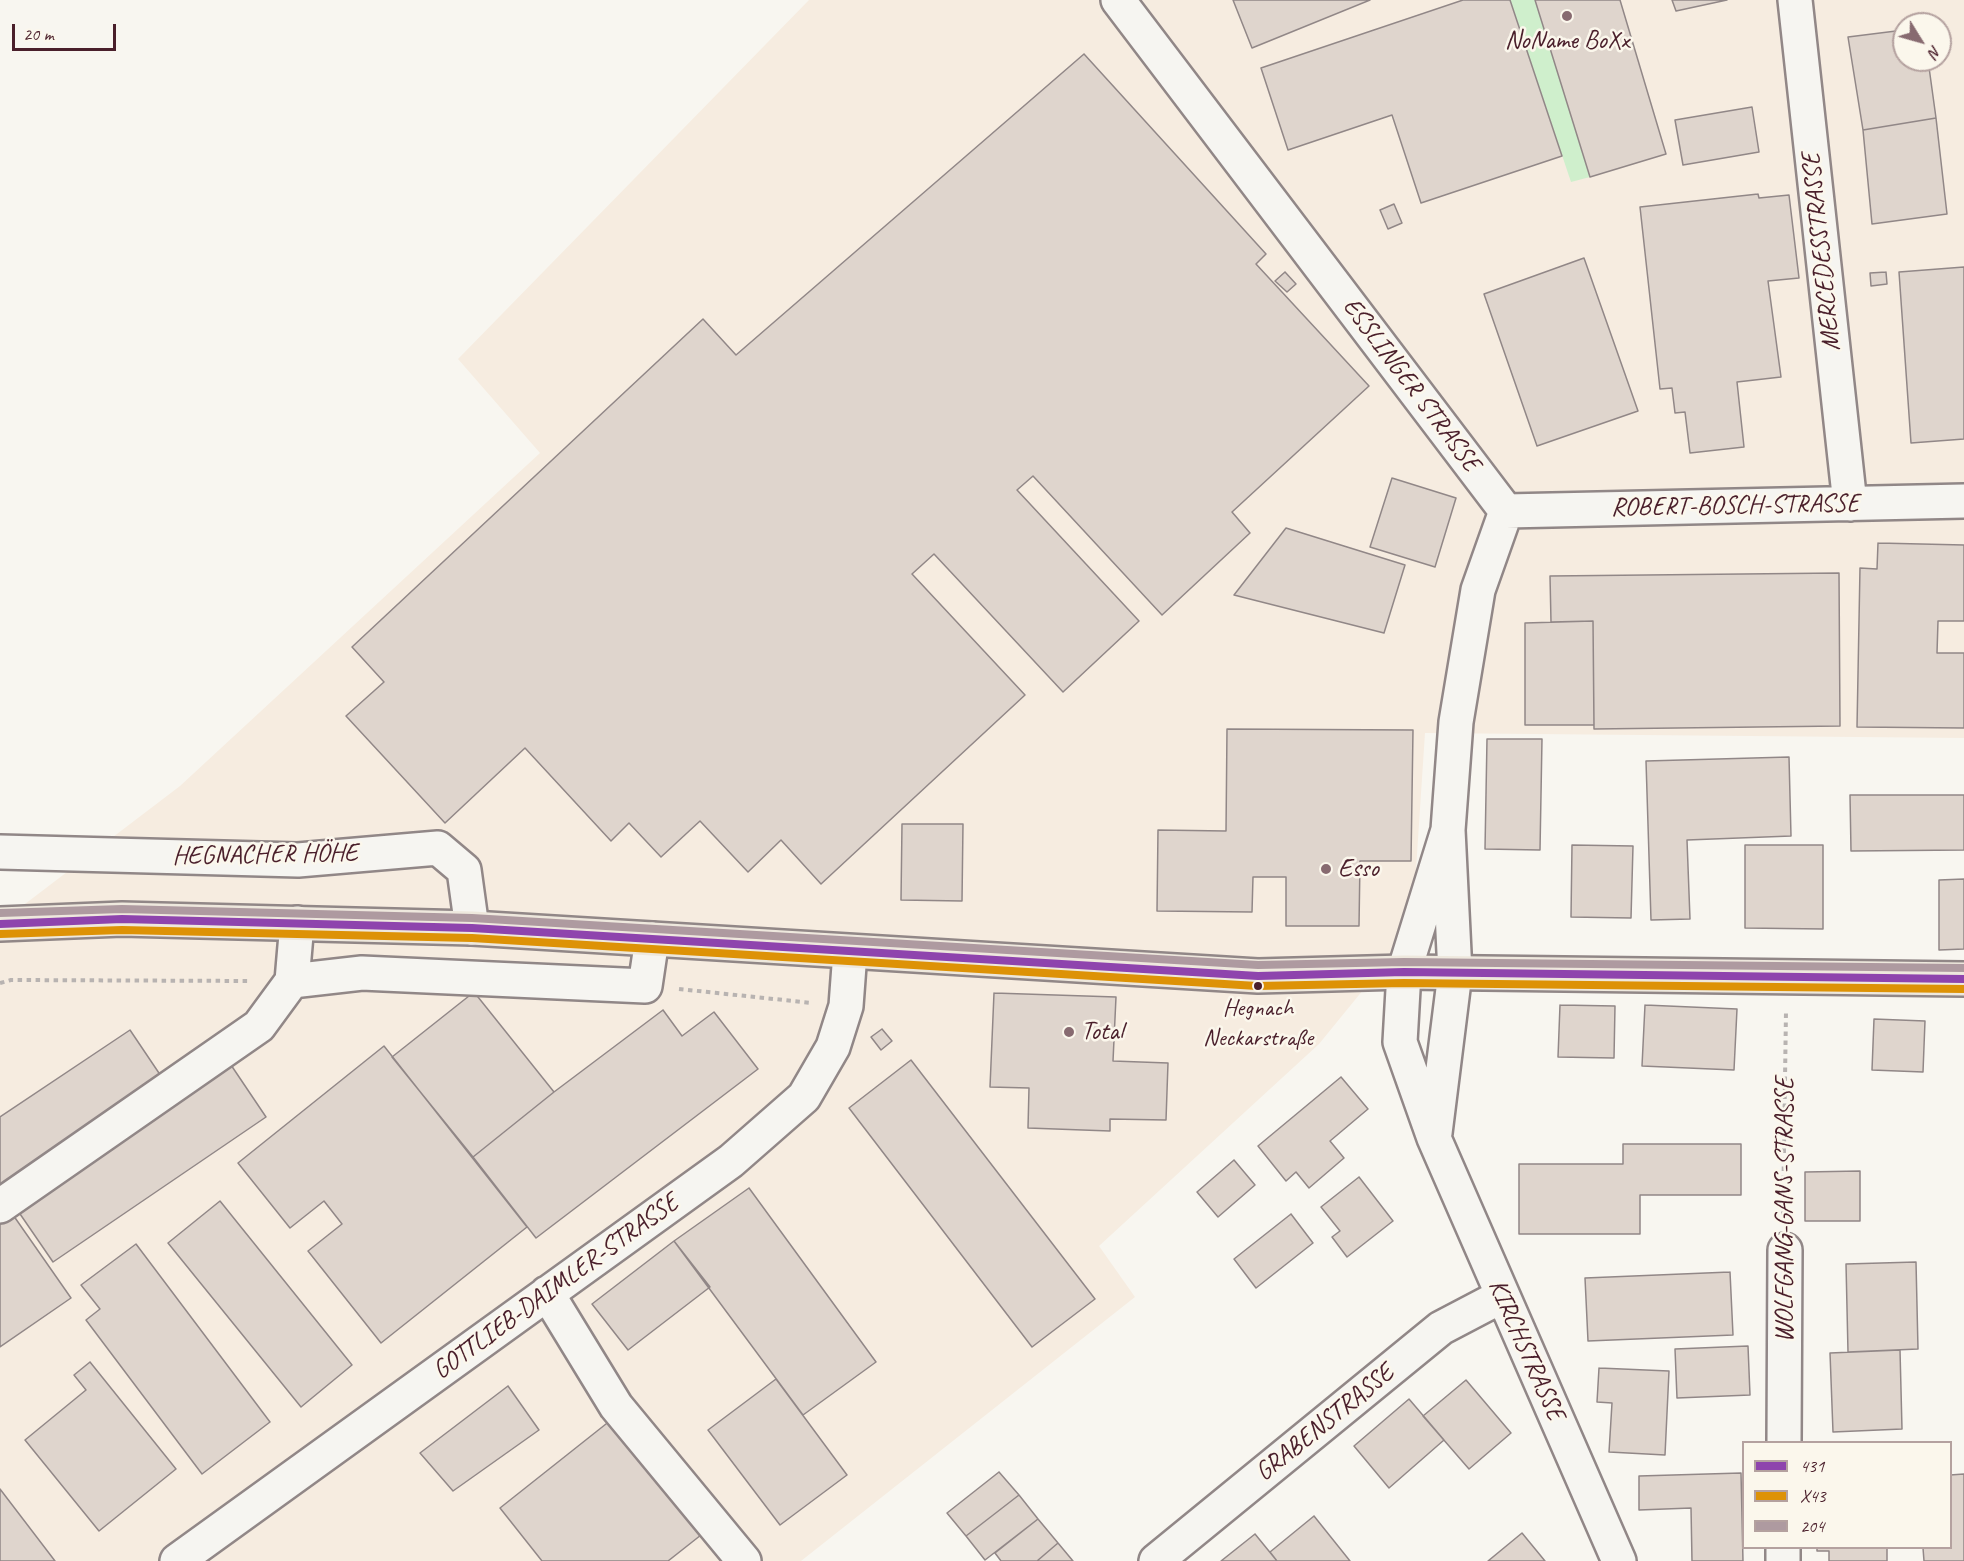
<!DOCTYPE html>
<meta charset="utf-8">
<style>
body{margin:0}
#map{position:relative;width:1964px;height:1561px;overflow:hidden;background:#f8f6f0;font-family:Caveat,sans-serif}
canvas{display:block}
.legend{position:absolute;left:1742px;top:1441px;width:210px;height:108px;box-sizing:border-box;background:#fbf7ec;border:2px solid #b4a19f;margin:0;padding:8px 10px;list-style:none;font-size:18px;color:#4a1f2b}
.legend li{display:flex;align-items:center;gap:12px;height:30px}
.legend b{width:30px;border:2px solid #b4a19f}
.north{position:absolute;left:1892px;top:12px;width:60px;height:60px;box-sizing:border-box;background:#fbf7ec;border:2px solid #b4a19f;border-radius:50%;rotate:127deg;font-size:16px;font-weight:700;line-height:24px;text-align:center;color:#4a1f2b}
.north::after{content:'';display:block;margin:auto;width:21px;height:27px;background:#876a70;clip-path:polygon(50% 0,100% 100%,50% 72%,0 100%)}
.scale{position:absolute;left:12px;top:24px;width:104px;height:27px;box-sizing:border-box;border:3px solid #4a1f2b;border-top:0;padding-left:8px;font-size:18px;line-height:21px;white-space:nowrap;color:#4a1f2b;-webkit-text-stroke:4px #fbf7ec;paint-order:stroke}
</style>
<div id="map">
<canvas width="1964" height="1561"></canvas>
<ul class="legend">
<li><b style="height:8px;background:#8e44ad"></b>431</li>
<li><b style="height:8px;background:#dd9206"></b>X43</li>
<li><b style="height:8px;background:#ae9aa0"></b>204</li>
</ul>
<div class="north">N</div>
<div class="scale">20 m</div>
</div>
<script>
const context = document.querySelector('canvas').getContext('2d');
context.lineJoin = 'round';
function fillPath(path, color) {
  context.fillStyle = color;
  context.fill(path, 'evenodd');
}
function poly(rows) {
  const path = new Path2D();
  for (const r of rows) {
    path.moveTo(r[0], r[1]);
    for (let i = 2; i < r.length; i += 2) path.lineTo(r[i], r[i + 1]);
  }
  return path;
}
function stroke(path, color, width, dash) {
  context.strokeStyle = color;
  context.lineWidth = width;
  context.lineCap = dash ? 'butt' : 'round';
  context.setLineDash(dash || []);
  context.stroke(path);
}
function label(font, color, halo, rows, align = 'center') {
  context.font = font + ' Caveat,sans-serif';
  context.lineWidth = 5;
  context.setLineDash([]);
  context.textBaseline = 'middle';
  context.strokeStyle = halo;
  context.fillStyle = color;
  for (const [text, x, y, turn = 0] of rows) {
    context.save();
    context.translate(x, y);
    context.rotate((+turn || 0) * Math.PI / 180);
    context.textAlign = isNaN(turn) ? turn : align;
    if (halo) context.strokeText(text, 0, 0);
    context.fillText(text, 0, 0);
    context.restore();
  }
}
const built = poly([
 [809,0,1964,0,1964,738,1425,733,1412,930,1319,1044,1099,1246,1135,1297,801,1561,0,1561,0,923,180,786,540,453,458,359],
 [1904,24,1940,24,1940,60,1904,60]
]);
const green = poly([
 [1510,0,1535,0,1590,177,1571,182]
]);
const building = poly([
 [1233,0,1370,0,1252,48,1233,0],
 [1463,0,1510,0,1562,156,1421,203,1392,115,1288,150,1261,68,1463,0],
 [1535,0,1620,0,1666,154,1590,177,1535,0],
 [1672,0,1727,0,1676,11,1672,0],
 [1904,30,1904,60,1928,60,1936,118,1863,130,1848,37,1904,30],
 [1084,54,1266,254,1256,264,1369,386,1232,512,1250,533,1162,615,1033,476,1017,490,1139,621,1063,692,934,554,912,574,1025,695,821,884,781,840,748,872,700,821,661,857,629,823,611,841,525,748,445,823,346,716,384,682,352,647,703,319,736,355,1084,54],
 [1752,107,1759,152,1683,165,1675,120,1752,107],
 [1936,118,1947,214,1872,224,1863,130,1936,118],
 [1758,194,1759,198,1789,195,1799,278,1768,281,1781,377,1737,382,1744,447,1690,453,1685,412,1675,413,1672,388,1660,389,1640,207,1758,194],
 [1394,204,1402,223,1388,229,1380,210,1394,204],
 [1584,258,1638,411,1537,446,1484,294,1584,258],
 [1964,267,1964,439,1911,443,1899,272,1964,267],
 [1285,272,1296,284,1287,292,1275,281,1285,272],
 [1886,272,1887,284,1871,286,1870,273,1886,272],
 [1392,478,1456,498,1435,567,1370,547,1392,478],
 [1286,528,1405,565,1384,633,1234,595,1286,528],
 [1878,543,1964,545,1964,621,1938,621,1937,653,1964,653,1964,728,1857,727,1860,568,1877,569,1878,543],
 [1839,573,1840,726,1594,729,1593,621,1551,622,1550,576,1839,573],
 [1593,621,1594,725,1525,725,1525,623,1593,621],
 [1227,729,1413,730,1411,861,1360,861,1359,926,1286,926,1286,877,1253,877,1252,912,1157,911,1158,830,1226,831,1227,729],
 [1487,739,1542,739,1540,850,1485,849,1487,739],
 [1789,757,1791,836,1687,840,1690,919,1651,920,1646,761,1789,757],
 [1850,795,1964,795,1964,850,1851,851,1850,795],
 [902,824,963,824,962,901,901,900,902,824],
 [1572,845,1633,846,1631,918,1571,917,1572,845],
 [1745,845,1823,845,1823,929,1745,928,1745,845],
 [1964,879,1964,949,1939,950,1939,880,1964,879],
 [474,992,554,1092,473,1157,392,1057,474,992],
 [994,993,1116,997,1113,1061,1168,1063,1166,1120,1110,1119,1110,1131,1028,1128,1029,1088,990,1087,994,993],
 [1560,1005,1615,1006,1614,1058,1558,1057,1560,1005],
 [1645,1005,1737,1009,1734,1070,1642,1066,1645,1005],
 [663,1010,682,1036,714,1012,758,1069,536,1238,473,1157,554,1092,663,1010],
 [1874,1019,1925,1021,1923,1072,1872,1070,1874,1019],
 [882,1029,892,1041,881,1050,871,1037,882,1029],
 [130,1030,165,1082,0,1193,0,1117,130,1030],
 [384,1046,527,1227,381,1343,308,1251,342,1224,324,1201,290,1228,238,1163,384,1046],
 [911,1060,1095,1299,1032,1347,849,1108,911,1060],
 [231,1065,266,1117,53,1262,18,1211,231,1065],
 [1341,1077,1368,1109,1330,1141,1344,1158,1309,1188,1296,1172,1286,1181,1258,1146,1341,1077],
 [1623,1144,1741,1144,1741,1195,1640,1195,1640,1234,1519,1234,1519,1164,1623,1164,1623,1144],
 [1234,1160,1255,1185,1218,1217,1197,1192,1234,1160],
 [1860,1171,1860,1221,1805,1221,1805,1172,1860,1171],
 [1359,1177,1393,1221,1347,1257,1332,1237,1340,1231,1321,1207,1359,1177],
 [749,1188,876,1362,803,1415,674,1241,749,1188],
 [220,1201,352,1365,301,1407,168,1243,220,1201],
 [11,1212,71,1298,0,1347,0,1220,11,1212],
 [1291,1214,1313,1243,1256,1288,1234,1259,1291,1214],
 [674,1241,710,1287,628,1350,592,1304,674,1241],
 [136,1244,270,1422,202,1474,86,1320,100,1309,81,1285,136,1244],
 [1916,1262,1918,1349,1848,1352,1846,1264,1916,1262],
 [1730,1272,1733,1335,1588,1341,1585,1278,1730,1272],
 [1748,1346,1750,1395,1677,1398,1675,1349,1748,1346],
 [1900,1350,1902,1429,1833,1432,1830,1353,1900,1350],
 [90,1362,176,1469,99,1531,25,1440,86,1390,74,1375,90,1362],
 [1599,1368,1669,1371,1665,1455,1609,1452,1612,1403,1597,1402,1599,1368],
 [776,1379,847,1475,780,1525,708,1430,776,1379],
 [1466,1380,1511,1433,1469,1469,1423,1416,1466,1380],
 [508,1386,539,1430,453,1491,420,1453,508,1386],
 [1409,1399,1444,1440,1389,1488,1354,1446,1409,1399],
 [611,1420,701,1535,668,1561,542,1561,500,1508,611,1420],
 [999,1472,1019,1495,966,1536,947,1513,999,1472],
 [1741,1473,1743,1561,1692,1561,1691,1508,1639,1510,1639,1476,1741,1473],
 [1964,1474,1964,1561,1924,1561,1923,1548,1950,1548,1950,1475,1964,1474],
 [0,1489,55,1561,0,1561,0,1489],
 [1019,1495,1038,1519,985,1560,966,1536,1019,1495],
 [1314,1516,1350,1561,1277,1561,1270,1552,1314,1516],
 [1038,1519,1058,1543,1037,1561,1001,1561,995,1553,1038,1519],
 [1522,1533,1545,1561,1488,1561,1522,1533],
 [1255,1534,1277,1561,1221,1561,1255,1534],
 [1058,1543,1073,1561,1037,1561,1058,1543],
 [1817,1548,1887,1548,1887,1561,1829,1561,1829,1551,1817,1551,1817,1548]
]);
const path = poly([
 [0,983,11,980,250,981],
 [679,989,812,1003],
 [1783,1216,1786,1011]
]);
const minor = poly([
 [1118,0,1506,511],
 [1795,0,1850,504],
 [1506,511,1964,501],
 [1448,830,1404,972,1400,1042,1434,1138,1619,1561],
 [0,852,298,860,438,848,464,870,472,928],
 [292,981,362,973,645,986,652,939],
 [1435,1133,1455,973,1448,830,1456,722,1478,590,1506,511],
 [0,1206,259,1026,292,981,297,923],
 [547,1293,616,1406,744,1561],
 [1784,1442,1785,1250],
 [177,1561,731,1161,804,1097,833,1047,846,1006,850,952],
 [1156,1561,1441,1328,1502,1296],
 [1783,1561,1783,1548]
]);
const major = poly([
 [0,924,122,919,472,928,1258,976,1404,972,1964,979]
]);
const bus1 = poly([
 [0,924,122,919,472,928,1258,976,1404,972,1964,979]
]);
const bus2 = poly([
 [0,934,122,930,472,938,1257,986,1404,983,1964,989]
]);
const bus3 = poly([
 [0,913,122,909,472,918,1258,965,1404,962,1964,968]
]);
const markers = [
 [1567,16,6,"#876a70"],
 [1326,869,6,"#876a70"],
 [1258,986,5,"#4a1f2b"],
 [1069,1032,6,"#876a70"]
];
const busNames = [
 ["Hegnach",1258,1009],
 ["Neckarstraße",1258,1039]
];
const poiNames = [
 ["NoName BoXx",1567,41,"center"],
 ["Esso",1338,869],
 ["Total",1081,1032]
];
const streetNames = [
 ["MERCEDESSTRASSE",1822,252,-96],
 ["ESSLINGER STRASSE",1411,385,53],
 ["ROBERT-BOSCH-STRASSE",1735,506,-1],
 ["HEGNACHER HÖHE",265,855,-1],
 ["WOLFGANG-GANS-STRASSE",1785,1210,-90],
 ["GOTTLIEB-DAIMLER-STRASSE",556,1287,-36],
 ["KIRCHSTRASSE",1526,1350,66],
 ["GRABENSTRASSE",1325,1423,-39]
];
fillPath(built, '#f6ece0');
fillPath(green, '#cfefcc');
fillPath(building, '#dfd5cd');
stroke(building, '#918787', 1.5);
stroke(minor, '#918787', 38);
stroke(major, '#918787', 38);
stroke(path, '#b8b3b1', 4, [4.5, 4.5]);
stroke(minor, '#f6f5f1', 33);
stroke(major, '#eee8dd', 33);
stroke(bus1, '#8e44ad', 8);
stroke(bus2, '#dd9206', 8);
stroke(bus3, '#ae9aa0', 8);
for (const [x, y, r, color] of markers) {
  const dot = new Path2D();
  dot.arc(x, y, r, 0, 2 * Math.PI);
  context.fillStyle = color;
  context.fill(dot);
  stroke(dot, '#fbf7ec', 2);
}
label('24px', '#4a1f2b', '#fbf7ec', busNames);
label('26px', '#4a1f2b', '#fbf7ec', poiNames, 'left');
label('26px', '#4a1f2b', '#fbf7ec', streetNames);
</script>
